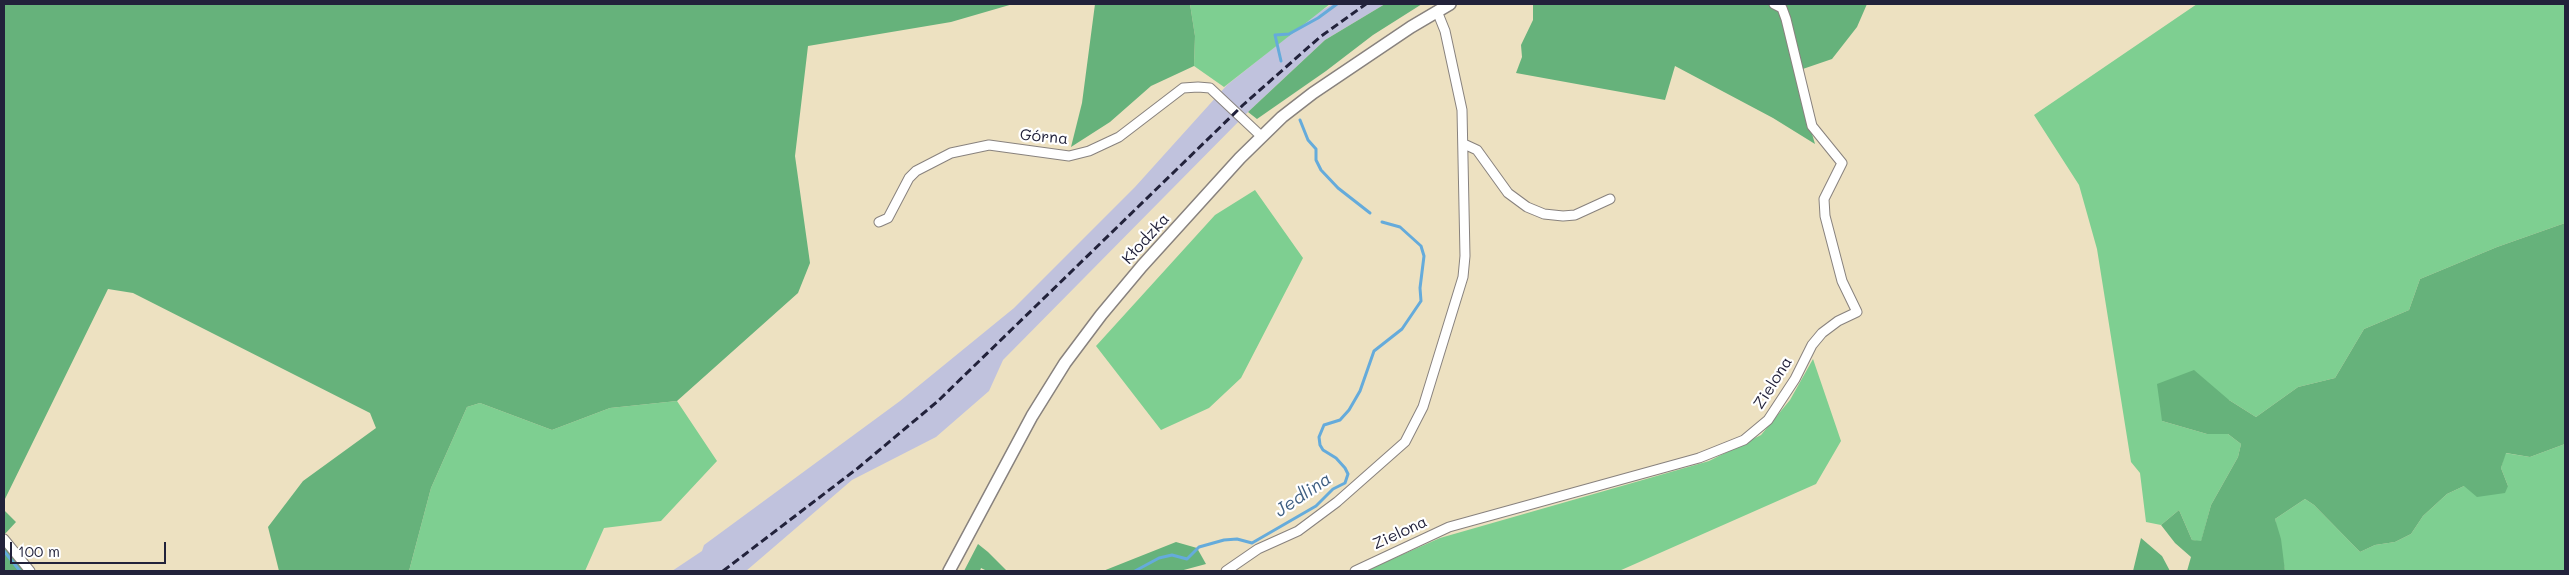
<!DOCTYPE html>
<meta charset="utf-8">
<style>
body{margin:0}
#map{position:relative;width:2569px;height:575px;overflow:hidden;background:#ede1c1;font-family:Mali,sans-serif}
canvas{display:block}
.frame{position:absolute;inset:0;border:5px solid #22223b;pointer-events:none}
.scale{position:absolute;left:10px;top:542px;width:156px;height:22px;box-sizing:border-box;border:2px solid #22223b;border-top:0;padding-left:6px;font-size:15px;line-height:18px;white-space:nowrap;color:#22223b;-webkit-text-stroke:4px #fff;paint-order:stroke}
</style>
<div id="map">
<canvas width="2569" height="575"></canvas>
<div class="frame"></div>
<div class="scale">100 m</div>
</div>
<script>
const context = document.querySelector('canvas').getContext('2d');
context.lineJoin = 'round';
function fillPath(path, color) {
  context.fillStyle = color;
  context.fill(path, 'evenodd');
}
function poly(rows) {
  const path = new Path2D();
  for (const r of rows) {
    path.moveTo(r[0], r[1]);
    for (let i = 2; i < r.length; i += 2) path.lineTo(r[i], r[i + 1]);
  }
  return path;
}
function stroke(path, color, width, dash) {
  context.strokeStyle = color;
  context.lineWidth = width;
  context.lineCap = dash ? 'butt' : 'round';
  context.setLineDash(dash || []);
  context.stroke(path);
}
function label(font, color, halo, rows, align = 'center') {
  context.font = font + ' Mali,sans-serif';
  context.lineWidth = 4.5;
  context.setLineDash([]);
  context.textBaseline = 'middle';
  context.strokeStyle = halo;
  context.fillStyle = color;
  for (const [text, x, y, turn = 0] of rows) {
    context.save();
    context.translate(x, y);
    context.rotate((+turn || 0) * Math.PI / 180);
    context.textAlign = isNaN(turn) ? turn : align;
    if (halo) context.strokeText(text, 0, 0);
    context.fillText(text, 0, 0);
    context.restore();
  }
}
const industrial = poly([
 [1333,4,1385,4,1325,40,1248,112,1003,360,989,391,936,437,852,480,746,571,672,571,702,551,704,545,900,401,1014,308,1135,187,1227,85,1317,13]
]);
const green = poly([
 [1190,4,1330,4,1224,87,1194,66,1195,36],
 [2197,4,2565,4,2565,223,2497,247,2420,279,2409,310,2364,329,2335,378,2298,387,2256,417,2229,400,2162,421,2207,434,2228,434,2241,444,2238,457,2211,505,2201,542,2192,540,2179,510,2161,525,2146,522,2140,473,2131,462,2097,249,2079,185,2034,115],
 [1255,190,1303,258,1241,378,1209,408,1161,430,1096,346,1215,215],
 [1813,359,1841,441,1816,484,1619,571,1365,571,1440,538,1709,461,1761,435,1790,400],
 [677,401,717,461,661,521,604,528,585,571,409,571,431,488,467,407,480,403,552,430,610,408],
 [2565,444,2565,571,2285,571,2275,519,2305,499,2314,505,2360,552,2375,545,2395,542,2411,534,2423,516,2447,494,2464,486,2508,486,2501,468,2505,453,2530,457]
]);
const forest = poly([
 [4,4,1013,4,951,22,808,46,795,156,810,263,798,293,677,401,610,408,552,430,480,403,467,407,431,488,409,571,279,571,268,527,303,481,376,428,370,413,133,293,108,289,4,501],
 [1095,4,1190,4,1195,36,1194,66,1151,86,1110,122,1071,147,1082,103],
 [1385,4,1422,4,1373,35,1326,71,1257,119,1248,112,1325,40],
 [1533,4,1867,4,1857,27,1832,59,1794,72,1815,144,1773,118,1675,66,1665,100,1516,73,1522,57,1521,45,1533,20],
 [2565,223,2565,444,2530,457,2506,453,2501,468,2508,486,2505,493,2477,497,2464,486,2447,494,2423,516,2411,534,2395,542,2375,545,2360,552,2314,505,2305,499,2275,519,2281,539,2285,571,2187,571,2191,557,2175,543,2161,525,2179,510,2192,540,2201,541,2211,505,2238,457,2241,444,2228,434,2207,434,2162,421,2157,384,2194,370,2229,400,2256,417,2298,387,2335,378,2364,329,2409,310,2420,279,2497,247],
 [4,510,16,522,4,535,35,571,4,571],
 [2141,538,2162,556,2170,571,2133,571],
 [1176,542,1197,548,1206,564,1180,571,1103,571],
 [978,544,988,552,1007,571,987,571,981,568,980,571,964,571]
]);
const stream = poly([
 [1281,61,1275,35,1289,34,1318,18,1337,4],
 [1300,120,1308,140,1316,149,1316,160,1321,170,1338,188,1370,213],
 [4,551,20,571],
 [1135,571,1159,558,1172,555,1187,559,1199,547,1224,540,1237,539,1252,543,1316,506,1333,489,1345,483,1348,474,1345,468,1336,458,1323,450,1320,445,1319,437,1324,425,1340,420,1349,410,1360,391,1374,351,1402,329,1421,301,1420,288,1424,256,1421,246,1400,227,1382,222]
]);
const street = poly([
 [1464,144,1477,150,1508,193,1527,207,1544,214,1563,216,1575,215,1610,199],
 [879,222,888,218,909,178,916,171,951,153,989,145,1069,156,1089,151,1119,137,1183,88,1198,87,1210,88,1261,136],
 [4,539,30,571],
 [1226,571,1258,549,1298,531,1337,502,1405,442,1423,407,1463,277,1465,256,1462,110,1445,31,1437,11],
 [1355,571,1449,527,1699,458,1744,440,1768,420,1795,379,1812,345,1822,333,1838,321,1857,312,1842,281,1825,216,1824,199,1842,163,1812,126,1786,19,1782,8,1774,4]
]);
const secondary = poly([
 [949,571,1032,416,1065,363,1101,315,1142,266,1240,158,1282,117,1313,93,1411,27,1450,4]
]);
const rail = poly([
 [723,571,858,468,938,401,1243,105,1320,37,1366,4]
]);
const streetNames = [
 ["Górna",1044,137,5],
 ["Kłodzka",1146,239,-48],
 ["Zielona",1773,383,-58],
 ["Zielona",1400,533,-25]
];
const waterNames = [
 ["Jedlina",1303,495,-34]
];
fillPath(industrial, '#c0c2dd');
fillPath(green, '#7ecf91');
fillPath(forest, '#66b27b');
stroke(stream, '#65abdb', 3);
stroke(street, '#88827e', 11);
stroke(secondary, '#88827e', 14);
stroke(street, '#fff', 9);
stroke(secondary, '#fff', 11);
stroke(rail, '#22223b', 3, [8, 4]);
label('16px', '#22223b', '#fff', streetNames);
label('italic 18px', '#406083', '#fff', waterNames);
</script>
